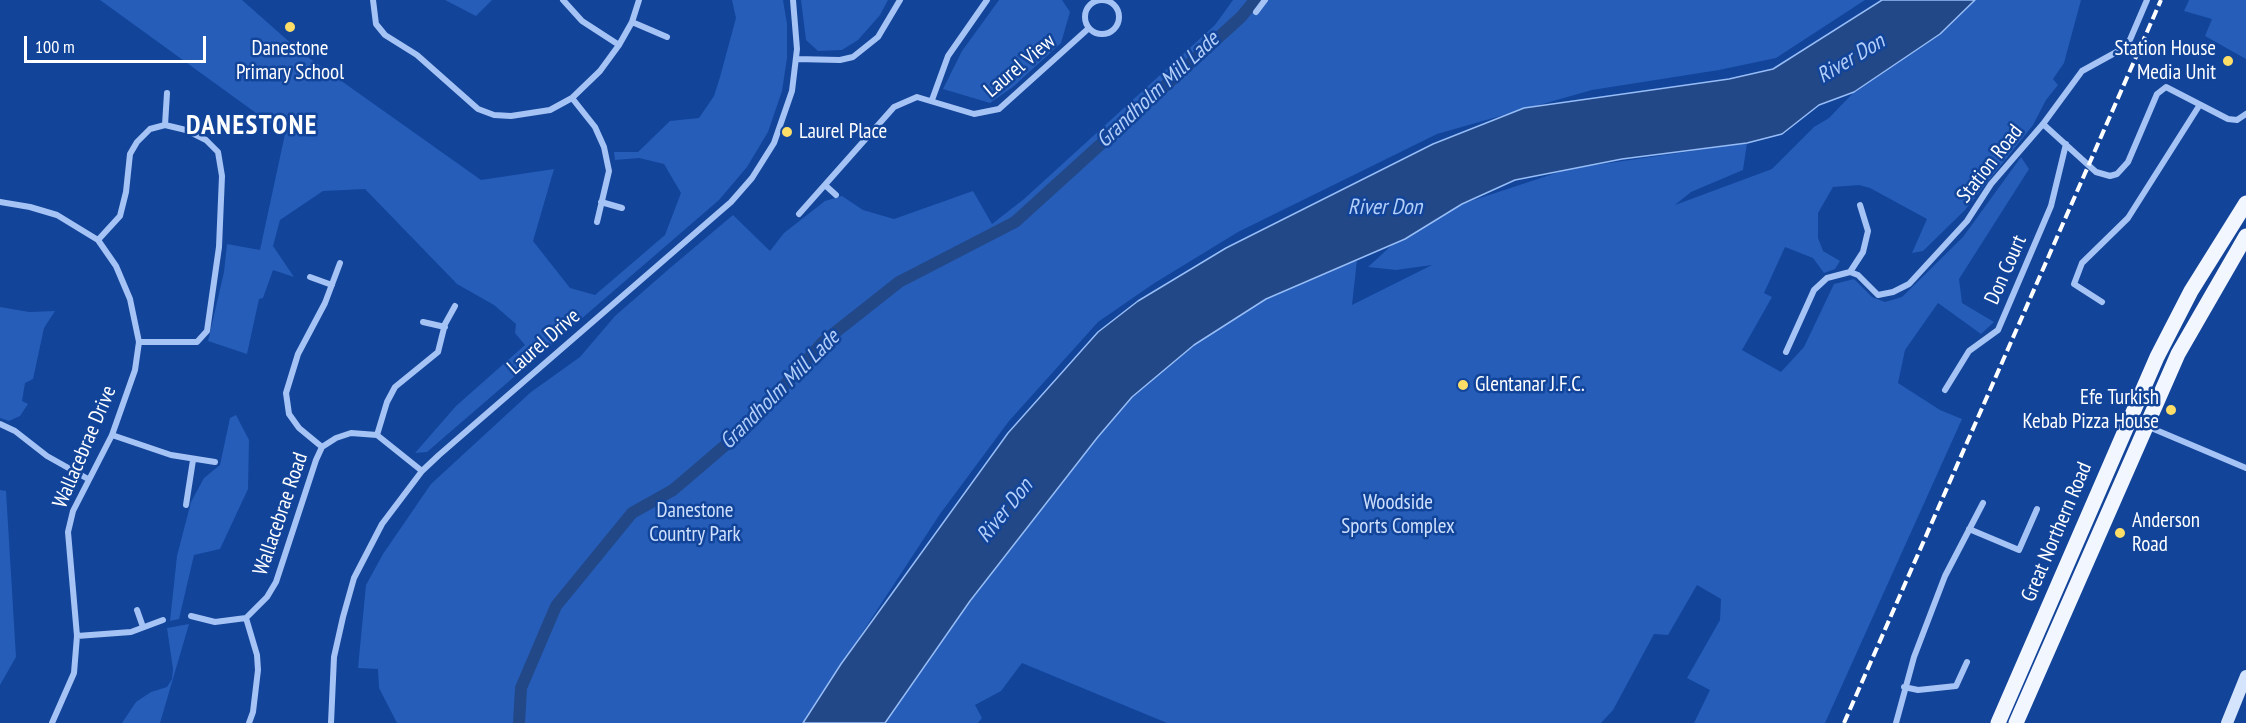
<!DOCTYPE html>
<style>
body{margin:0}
#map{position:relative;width:2246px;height:723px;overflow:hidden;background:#12449a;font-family:"PT Sans Narrow",sans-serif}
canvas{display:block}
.scale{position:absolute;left:24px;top:36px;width:182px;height:27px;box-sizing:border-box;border:3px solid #fff;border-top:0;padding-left:8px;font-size:18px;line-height:21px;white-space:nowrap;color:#fff;-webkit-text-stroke:4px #12449a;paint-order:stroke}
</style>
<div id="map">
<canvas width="2246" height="723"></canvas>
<div class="scale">100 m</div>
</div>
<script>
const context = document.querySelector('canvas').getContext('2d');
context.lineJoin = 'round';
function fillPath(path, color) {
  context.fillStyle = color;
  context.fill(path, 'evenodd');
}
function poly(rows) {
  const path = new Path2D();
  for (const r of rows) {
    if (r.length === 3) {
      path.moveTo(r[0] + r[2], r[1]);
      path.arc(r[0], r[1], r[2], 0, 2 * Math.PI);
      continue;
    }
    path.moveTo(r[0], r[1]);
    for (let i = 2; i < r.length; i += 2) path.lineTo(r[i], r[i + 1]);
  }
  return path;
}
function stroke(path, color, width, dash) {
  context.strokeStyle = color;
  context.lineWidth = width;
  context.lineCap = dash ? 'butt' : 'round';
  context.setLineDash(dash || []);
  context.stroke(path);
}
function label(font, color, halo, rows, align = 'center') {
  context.font = font + ' "PT Sans Narrow",sans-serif';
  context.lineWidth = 5;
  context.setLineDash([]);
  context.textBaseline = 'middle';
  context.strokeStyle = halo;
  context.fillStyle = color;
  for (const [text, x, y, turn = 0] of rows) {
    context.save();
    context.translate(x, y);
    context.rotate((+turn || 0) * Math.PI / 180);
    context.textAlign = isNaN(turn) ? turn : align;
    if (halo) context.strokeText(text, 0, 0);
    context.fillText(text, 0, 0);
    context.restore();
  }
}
const green = poly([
 [100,0,242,0,302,53,481,180,554,169,533,241,570,288,595,295,665,235,681,193,664,164,639,158,615,160,614,152,638,152,670,121,699,118,714,96,720,77,736,18,732,0,783,0,787,24,787,58,782,91,768,132,747,167,719,200,427,452,415,453,456,406,525,345,515,333,516,324,494,305,457,284,365,189,323,191,280,220,273,246,294,277,273,270,263,298,259,299,247,354,208,341,224,272,227,244,260,250,285,134],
 [445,0,492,0,476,16],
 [801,0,888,0,880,15,858,40,842,50,818,51,806,40],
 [999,0,1062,0,1070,12,1061,43,1014,86,990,103,943,89,962,51],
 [1233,0,1865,0,1776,58,1719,70,1592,90,1437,134,1238,232,1153,284,1098,322,1009,421,940,514,803,723,397,723,379,688,378,669,358,668,366,585,383,554,431,484,531,392,580,357,615,316,670,268,733,215,770,251,784,233,825,201,842,196,863,210,894,219,973,191,992,224,1024,199,1215,25],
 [1975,0,2081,0,2064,63,2053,79,2058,85,2046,100,2033,125,1965,210,1923,251,1912,253,1927,219,1870,188,1859,185,1833,187,1818,213,1818,238,1823,251,1840,261,1835,269,1824,273,1813,258,1785,247,1764,293,1772,297,1742,350,1781,372,1804,347,1834,284,1854,279,1872,297,1885,302,1902,297,1963,237,2021,157,2029,169,1959,279,1962,303,1994,322,1981,334,1938,303,1905,350,1898,383,1940,410,1962,419,1825,723,1694,723,1710,690,1687,678,1720,620,1721,599,1697,585,1668,635,1654,634,1613,710,1601,723,1167,723,1022,663,1001,691,975,705,982,718,978,723,885,723,970,601,1097,438,1132,397,1194,345,1266,299,1357,260,1352,305,1432,265,1396,270,1368,267,1392,245,1462,204,1568,169,1747,143,1743,170,1691,192,1675,205,1772,169,1814,127,1829,118,1854,92,1940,34],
 [2189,0,2246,0,2246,59,2205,36,2212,19,2184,11],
 [0,307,29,312,55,311,44,328,33,379,25,383,22,401,28,404,20,416,9,421,0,418],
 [236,415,249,440,248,489,220,549,194,555,179,619,170,621,177,556,191,502,204,478,220,465,230,418],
 [0,490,6,491,16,657,0,685],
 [189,624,160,723,122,723,136,702,151,692,167,687,172,679,173,669,167,628]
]);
const water = poly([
 [1882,0,1975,0,1940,34,1854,92,1819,105,1782,134,1747,143,1622,159,1515,180,1462,204,1405,239,1266,299,1194,345,1132,397,1097,438,970,601,885,723,803,723,841,664,1008,433,1098,332,1138,301,1226,248,1433,144,1524,108,1729,79,1773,69,1882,0]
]);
const canal = poly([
 [519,723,521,688,556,606,632,513,673,490,749,425,823,342,899,282,1015,222,1241,17,1255,0]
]);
const street = poly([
 [373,0,376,24,385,35,417,55,478,109,494,115,511,116,550,110,572,98,600,71,619,45,632,22,639,0],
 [563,0,582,21,619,45],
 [1102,17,17],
 [1256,12,1265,0],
 [632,22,667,37],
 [796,59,840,60,853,57,878,37,900,0],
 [572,98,595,127,604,147,609,171,597,222],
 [932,100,948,56,987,0],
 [2043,124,2096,172,2110,176,2117,174,2128,162,2157,94,2166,87,2228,119,2237,120,2246,114],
 [165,125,167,93],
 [825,185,836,195],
 [0,202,30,207,57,215,98,240,116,266,130,299,139,342,135,370,112,435,73,511,68,532,77,636,74,673,52,723],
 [601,202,622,208],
 [799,214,894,107,917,97,974,114,999,109,1089,28],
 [98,240,120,216,126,192,130,154,137,142,150,129,165,125,186,130,206,140,218,152,222,176,219,247,207,331,197,342,139,342],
 [1850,272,1863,252,1868,231,1860,205],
 [310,277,332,285],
 [2102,302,2074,284,2082,263,2128,218,2199,106],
 [423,322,445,327],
 [1786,352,1814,290,1827,278,1850,272,1858,275,1878,295,1893,292,1909,284,1967,221,1991,184,2043,124,2082,71,2122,49,2129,42,2147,0],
 [1945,390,1969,351,1998,330,2051,206,2066,144],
 [2130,419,2246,468],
 [0,424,15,431,47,456,88,479],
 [112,435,171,455,215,462],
 [377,435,387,402,395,387,438,352,445,324,455,306],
 [322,447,299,428,289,414,286,393,298,354,325,303,340,263],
 [186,505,193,460],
 [1969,529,2019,550,2037,509],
 [137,610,143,627],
 [191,616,215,622,246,618,267,597,276,582,316,460,322,447,336,438,351,433,377,435,422,471],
 [246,618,257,655,258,670,253,712,249,723],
 [77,636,131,632,163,620],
 [1904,687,1918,690,1956,686,1967,662],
 [331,723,334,657,343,617,354,578,382,524,422,471,439,455,731,202,752,178,774,143,792,91,797,49,793,0],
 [1896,723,1914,657,1945,576,1983,503]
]);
const secondary = poly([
 [2227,723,2246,676]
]);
const primary = poly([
 [1998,723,2157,357,2191,291,2246,203],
 [2016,723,2178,354,2246,236]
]);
const rail = poly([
 [1844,723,2161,0]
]);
const markers = [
 [290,27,6,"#ffde68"],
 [2228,61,6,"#ffde68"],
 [787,132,6,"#ffde68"],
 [1463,385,6,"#ffde68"],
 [2171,410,6,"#ffde68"],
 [2120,533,6,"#ffde68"]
];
const poiNames = [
 ["Danestone",290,49,"center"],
 ["Primary School",290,73,"center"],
 ["Station House",2216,49,"right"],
 ["Media Unit",2216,73,"right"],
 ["Laurel Place",799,132],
 ["Glentanar J.F.C.",1475,385],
 ["Efe Turkish",2159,398,"right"],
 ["Kebab Pizza House",2159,422,"right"],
 ["Anderson",2132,521],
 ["Road",2132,545]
];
const streetNames = [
 ["Laurel View",1020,66,-40],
 ["Station Road",1990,164,-52],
 ["Don Court",2006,270,-66],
 ["Laurel Drive",544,342,-41],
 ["Wallacebrae Drive",85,447,-67],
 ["Wallacebrae Road",281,514,-71],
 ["Great Northern Road",2057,532,-67]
];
const parkNames = [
 ["Woodside",1398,503],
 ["Sports Complex",1398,527],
 ["Danestone",695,511],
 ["Country Park",695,535]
];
const waterNames = [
 ["River Don",1851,59,-31],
 ["Grandholm Mill Lade",1158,90,-43],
 ["River Don",1385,208],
 ["Grandholm Mill Lade",780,390,-45],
 ["River Don",1005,511,-51]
];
const districtNames = [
 ["DANESTONE",252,126]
];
fillPath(green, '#255db8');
fillPath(water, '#224888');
stroke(water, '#97bdf7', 1.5);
stroke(canal, '#224888', 12);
stroke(street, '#a5c3f4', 6);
stroke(secondary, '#d5e4fd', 12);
stroke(primary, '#f2f6ff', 15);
stroke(rail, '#fff', 4, [10, 4.5]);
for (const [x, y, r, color] of markers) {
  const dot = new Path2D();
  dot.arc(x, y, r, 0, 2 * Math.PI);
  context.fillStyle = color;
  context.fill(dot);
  stroke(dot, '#12449a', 2);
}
label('21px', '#fff', '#12449a', poiNames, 'left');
label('21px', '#fff', '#12449a', streetNames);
label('21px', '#cee0fd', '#12449a', parkNames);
label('italic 22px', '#b2cefa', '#12449a', waterNames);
context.letterSpacing = '1.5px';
label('bold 27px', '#fff', '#12449a', districtNames);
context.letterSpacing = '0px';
</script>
